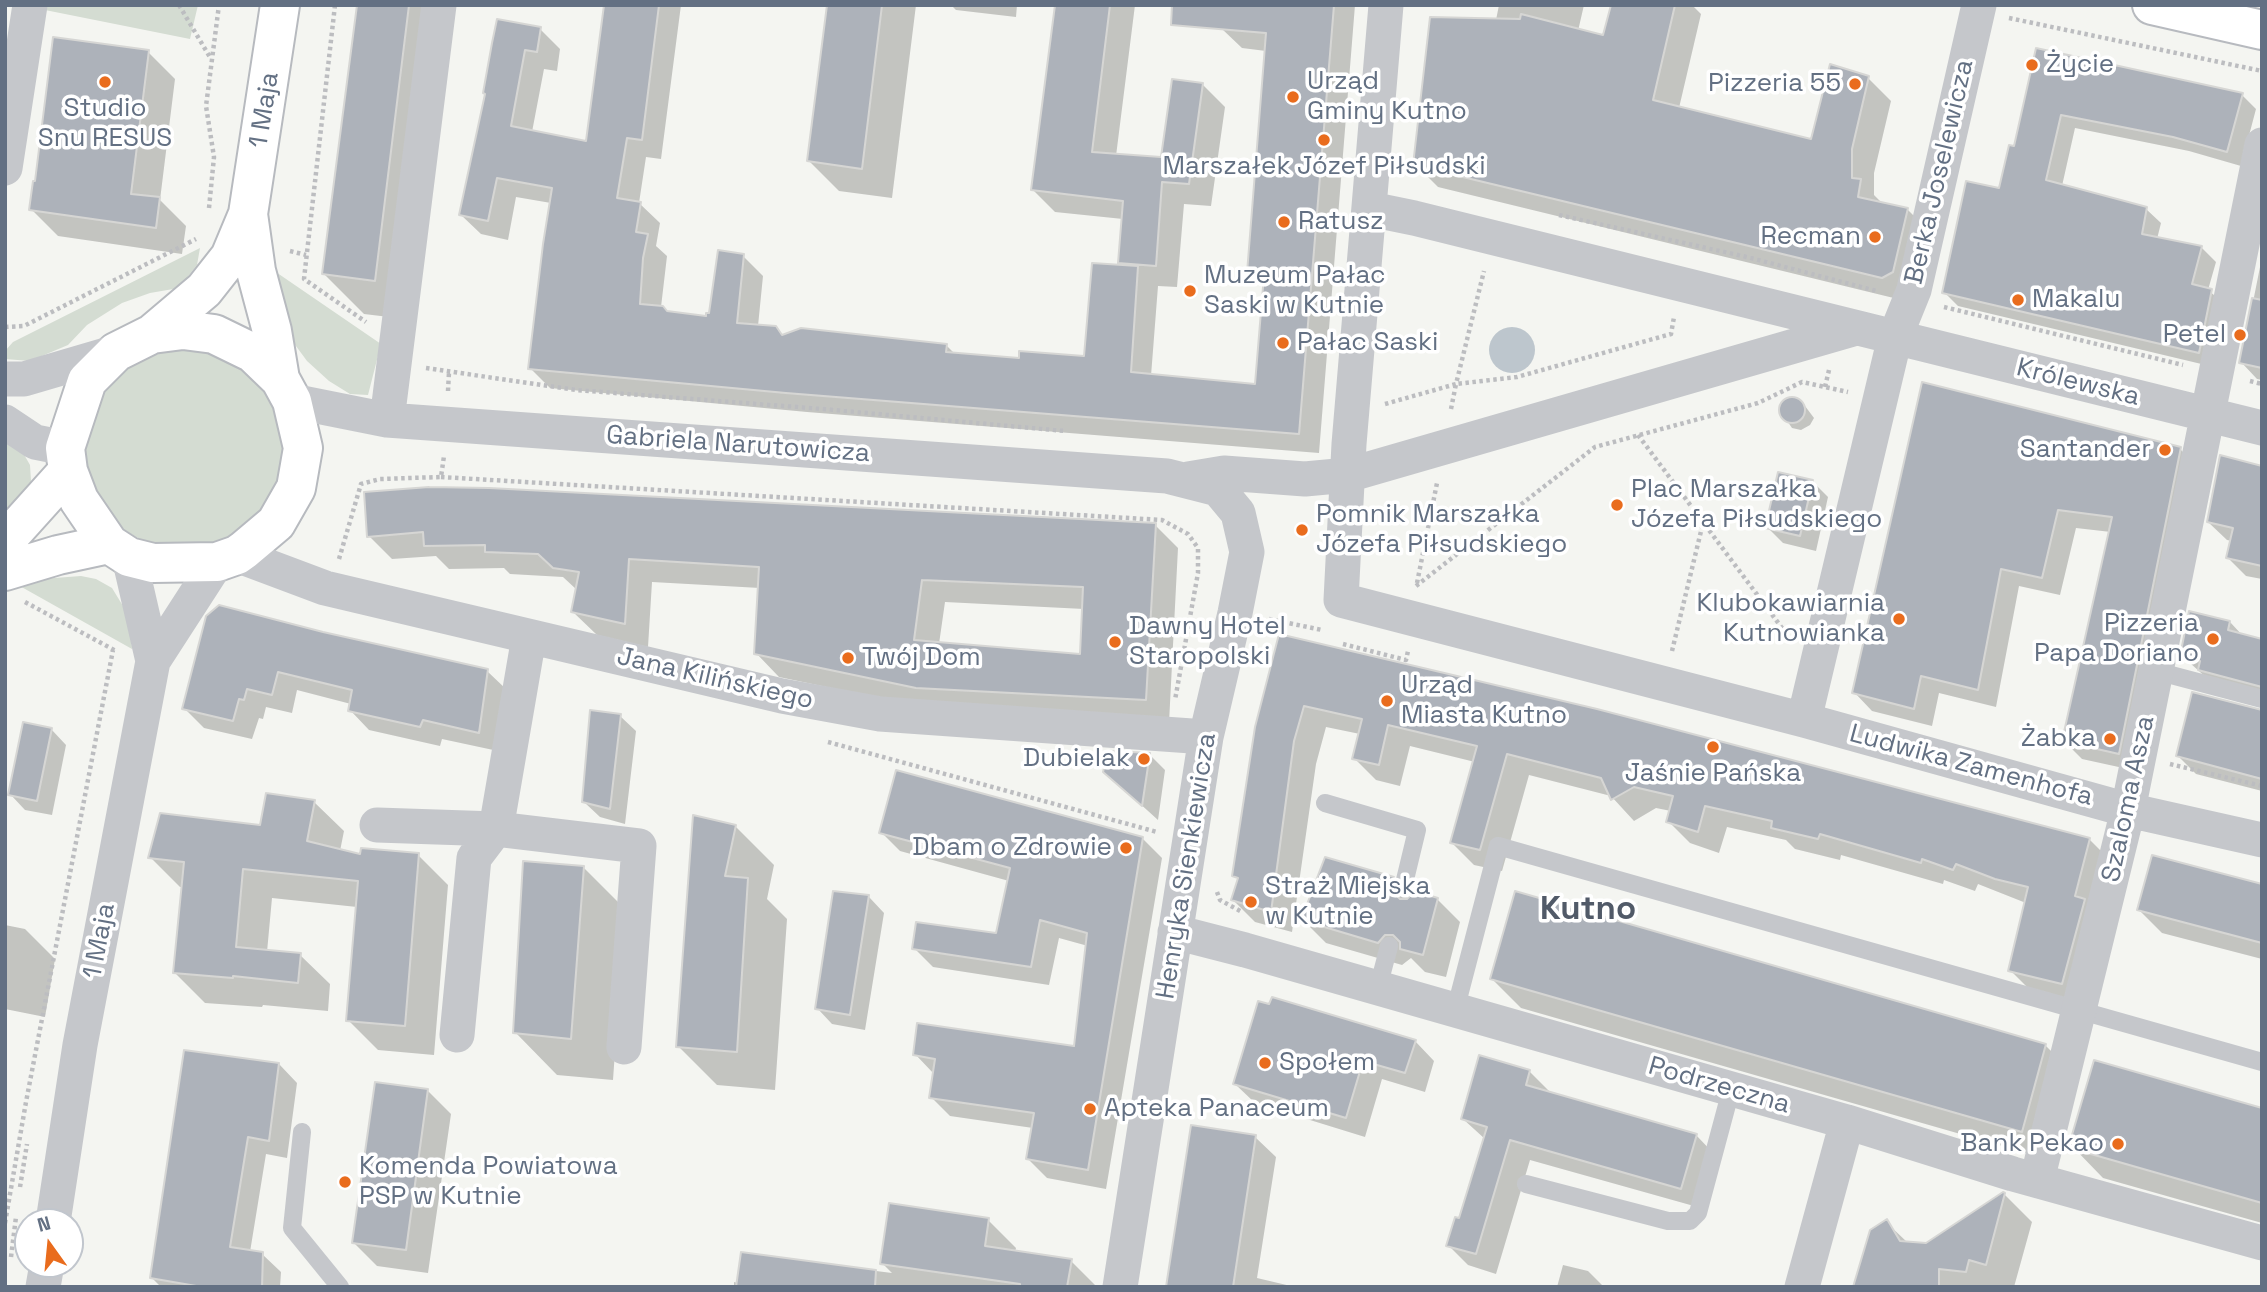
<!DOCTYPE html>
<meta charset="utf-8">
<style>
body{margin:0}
#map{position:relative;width:2267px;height:1292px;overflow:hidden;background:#f4f5f1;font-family:"Space Grotesk",sans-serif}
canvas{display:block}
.frame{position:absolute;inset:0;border:7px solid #637083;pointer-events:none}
.north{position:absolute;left:14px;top:1208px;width:70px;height:70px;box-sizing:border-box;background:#fff;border:2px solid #c1c6cd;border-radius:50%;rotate:345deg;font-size:19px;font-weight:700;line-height:28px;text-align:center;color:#637083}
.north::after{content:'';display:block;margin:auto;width:24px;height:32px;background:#e96c1d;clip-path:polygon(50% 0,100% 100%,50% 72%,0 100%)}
</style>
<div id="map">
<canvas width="2267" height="1292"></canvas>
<div class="frame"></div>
<div class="north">N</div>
</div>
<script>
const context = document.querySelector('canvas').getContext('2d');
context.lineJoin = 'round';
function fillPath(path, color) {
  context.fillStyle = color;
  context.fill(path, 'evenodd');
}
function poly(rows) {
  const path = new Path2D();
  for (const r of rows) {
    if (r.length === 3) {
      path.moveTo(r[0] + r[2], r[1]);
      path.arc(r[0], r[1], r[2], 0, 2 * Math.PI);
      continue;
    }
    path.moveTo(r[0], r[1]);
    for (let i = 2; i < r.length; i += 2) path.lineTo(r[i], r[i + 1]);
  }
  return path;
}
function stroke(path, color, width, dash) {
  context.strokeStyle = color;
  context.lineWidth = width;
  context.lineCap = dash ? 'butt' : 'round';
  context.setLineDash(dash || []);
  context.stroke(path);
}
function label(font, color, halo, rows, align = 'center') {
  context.font = font + ' "Space Grotesk",sans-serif';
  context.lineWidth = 7;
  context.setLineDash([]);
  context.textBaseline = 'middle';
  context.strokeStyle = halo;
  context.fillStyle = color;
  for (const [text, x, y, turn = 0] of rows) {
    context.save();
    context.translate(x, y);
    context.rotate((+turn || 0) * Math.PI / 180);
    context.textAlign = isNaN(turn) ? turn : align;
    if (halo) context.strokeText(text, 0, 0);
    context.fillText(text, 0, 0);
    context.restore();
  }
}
const green = poly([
 [36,5,198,5,190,39,35,8],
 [200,248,197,265,179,288,150,293,122,303,87,325,68,345,30,361,5,359,5,351,13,342],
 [270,268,381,344,368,395,350,394,329,381,307,361,293,342],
 [184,448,101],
 [5,438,22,451,30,465,31,481,24,498,5,518],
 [81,576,96,579,112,588,123,606,131,630,132,649,18,585,41,579]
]);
const water = poly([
 [1512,350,23]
]);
const shadow = poly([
 [359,5,454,5,414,320,364,314,324,274],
 [606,5,681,5,661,159,646,157,639,203,660,223,656,246,667,256,661,307,668,313,708,318,743,256,763,276,758,326,783,336,946,345,955,354,1020,360,1086,358,1125,267,1120,262,1123,219,1055,212,1033,190,1056,5,1135,5,1116,156,1163,159,1203,85,1225,107,1211,206,1184,204,1177,287,1158,286,1151,376,1257,386,1264,288,1249,273,1266,51,1242,48,1222,29,1224,5,1355,5,1319,453,807,412,550,388,530,368,551,203,516,197,508,240,481,234,461,215,487,95,540,29,560,49,557,71,544,69,532,132,588,143],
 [829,5,916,5,892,198,839,191,809,161],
 [951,5,1017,5,1016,17,956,10],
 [1499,5,1584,5,1578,31,1605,37,1613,5,1692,5,1701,14,1679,108,1813,141,1868,78,1891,101,1874,173,1874,195,1883,204,1908,210,1931,233,1906,301,1438,187,1415,164,1496,20],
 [2037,50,2242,95,2256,109,2241,166,2189,151,2075,128,2062,186,2146,209,2161,223,2157,239,2201,247,2216,262,2208,290,2226,305,2214,367,1958,306,1944,292,2001,190,2015,148],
 [148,52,175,79,160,200,186,226,182,254,58,236,31,209],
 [2262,257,2262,380,2257,379,2241,362],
 [1923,384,2180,449,2198,467,2137,771,2082,759,2064,741,2111,532,2076,528,2060,595,2019,586,1996,707,1939,693,1932,726,1872,711,1854,692],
 [1792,398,1802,402,1814,418,1810,425,1801,430,1792,428,1781,412,1781,404],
 [2262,467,2262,579,2246,576,2228,558,2232,541,2227,540,2208,522],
 [1812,481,1828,497,1816,551,1783,543,1767,527],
 [366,493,1155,525,1178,548,1169,723,940,711,779,677,756,653,760,588,652,582,648,647,597,635,573,612,577,590,563,577,510,574,504,568,449,569,436,556,392,559,369,536],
 [945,602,1084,609,1081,656,939,644],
 [2230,622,2243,636,2262,641,2262,699,2218,688,2181,655],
 [322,634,487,671,507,690,498,751,442,739,440,746,369,730,350,710,351,704,297,690,292,713,266,707,263,719,259,718,252,739,204,728,184,708],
 [1281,636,2089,839,2111,861,2084,1005,2032,992,2010,970,2026,903,1978,884,1975,891,1944,880,1943,884,1841,855,1840,860,1795,849,1786,840,1727,827,1719,853,1690,843,1668,821,1671,811,1656,808,1634,821,1611,796,1529,775,1502,871,1474,865,1452,843,1475,762,1410,746,1400,786,1376,780,1354,758,1360,734,1326,727,1316,764,1292,932,1255,922,1233,900,1239,880,1234,875],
 [2262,711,2262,791,2196,774,2178,756],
 [620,716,636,731,625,824,600,817,584,802],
 [51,729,66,745,52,815,25,810,10,794],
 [1150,755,1165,770,1158,820,1105,772],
 [314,802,344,831,340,851,362,856,418,855,448,885,434,1055,378,1050,348,1020,357,907,272,898,267,952,300,955,330,984,328,1011,263,1005,262,1007,205,1003,175,973,183,887,180,887,150,857,261,827],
 [735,826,774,865,767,899,787,919,775,1090,717,1085,678,1046],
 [881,832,1143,839,1162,858,1106,1189,1047,1178,1028,1159,1033,1128,950,1116,931,1097,934,1074,915,1054,1076,1048,1088,946,1059,938,1049,985,933,967,914,948,997,935,1009,881,900,851],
 [583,867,625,909,613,1080,557,1075,515,1032],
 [1393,878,1411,897,1437,899,1460,922,1446,977,1425,972,1411,958,1402,965,1326,943,1303,920],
 [2262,886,2262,959,2162,933,2139,910],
 [869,897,884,913,865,1030,832,1024,817,1008],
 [5,925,25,929,55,959,45,1017,5,1009],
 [1492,979,2045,1045,2074,1074,2051,1160,1521,1008],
 [1415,1041,1434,1061,1425,1092,1382,1079,1365,1137,1255,1103,1235,1084],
 [279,1064,297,1083,287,1158,266,1154,250,1252,262,1254,281,1272,280,1287,161,1287,152,1278],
 [1529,1071,1550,1092,1549,1094,1696,1135,1716,1156,1701,1208,1530,1160,1496,1274,1468,1265,1448,1245,1460,1220,1485,1139,1463,1119],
 [427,1090,451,1114,428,1273,377,1266,354,1243],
 [2262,1110,2262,1223,2103,1178,2071,1145],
 [1255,1137,1276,1157,1257,1278,1295,1287,1167,1287],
 [2005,1195,2032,1222,2014,1287,1855,1287,1886,1222,1908,1243,1926,1245],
 [988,1220,1016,1248,1015,1252,1071,1261,1097,1287,734,1287,734,1282,738,1283,742,1254,892,1273,882,1263],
 [1563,1265,1588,1271,1604,1287,1557,1287]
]);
const building = poly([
 [357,5,409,5,375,281,322,274,357,5],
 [604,5,659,5,642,140,627,138,617,198,641,202,636,232,648,234,643,258,640,304,663,306,667,311,706,316,706,313,709,313,718,250,744,254,737,323,776,326,782,335,801,328,947,344,946,352,1019,358,1019,351,1084,356,1092,263,1138,266,1131,372,1255,384,1264,275,1247,273,1266,33,1171,25,1172,5,1334,5,1299,434,786,393,528,369,543,244,552,188,497,178,488,221,459,215,485,94,483,93,492,43,497,19,541,27,537,52,525,50,511,126,586,141,604,5],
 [827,5,882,5,862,169,807,161,827,5],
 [1055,5,1110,5,1092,152,1161,157,1172,79,1203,83,1189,184,1162,182,1156,266,1118,263,1123,201,1031,190,1055,5],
 [1611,5,1675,5,1653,100,1811,139,1830,64,1869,76,1852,149,1852,178,1861,179,1858,197,1908,208,1893,272,1882,278,1413,165,1430,17,1520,19,1521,14,1603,35,1611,5],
 [53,37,149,50,131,194,160,197,156,228,29,210,33,181,35,181,53,37],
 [2036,48,2243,93,2227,152,2173,137,2061,115,2046,180,2147,207,2142,234,2202,246,2192,284,2212,289,2199,353,1942,293,1966,181,1999,188,2009,145,2014,146,2036,48],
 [2252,298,2262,300,2262,368,2239,363,2252,298],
 [1922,382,2181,447,2119,754,2062,741,2112,517,2058,510,2042,578,2001,569,1978,690,1921,676,1914,709,1852,693,1922,382],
 [1792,410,13],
 [2220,455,2262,466,2262,566,2226,558,2233,528,2207,522,2220,455],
 [1778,472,1813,480,1800,536,1765,528,1778,472],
 [429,487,489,488,1156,523,1146,700,916,688,754,654,759,567,629,559,625,624,571,612,579,572,553,568,538,554,485,552,485,545,424,546,423,532,367,537,364,492,429,487],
 [922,580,1083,587,1080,654,914,640,922,580],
 [219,605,323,632,488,669,479,733,423,720,420,727,348,711,352,690,278,672,272,695,247,689,244,700,239,699,233,721,182,709,206,616,219,605],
 [2189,611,2230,621,2228,630,2262,639,2262,687,2198,670,2200,661,2180,656,2189,611],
 [1279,634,1597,709,2090,838,2075,896,2085,899,2062,984,2008,971,2028,887,1995,879,1956,864,1953,870,1922,859,1921,863,1820,834,1818,839,1771,828,1772,821,1705,806,1698,832,1666,822,1673,796,1634,787,1611,800,1601,778,1507,754,1480,850,1450,843,1477,746,1388,725,1379,765,1352,759,1362,719,1304,706,1294,741,1271,912,1231,900,1238,878,1232,876,1255,727,1279,634],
 [2192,692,2262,710,2262,779,2176,756,2192,692],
 [590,710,621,714,610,809,582,802,590,710],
 [23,722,52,728,37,801,8,795,23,722],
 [1112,751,1150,753,1142,806,1103,772,1108,752,1112,751],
 [896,770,1143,837,1088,1170,1026,1159,1034,1113,929,1098,935,1059,913,1055,917,1023,1074,1046,1087,933,1040,920,1031,967,912,949,916,922,996,933,1010,868,879,833,896,770],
 [266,793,315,800,307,841,360,854,361,848,419,853,405,1026,346,1021,358,881,243,869,236,947,301,953,298,983,233,976,233,978,173,973,184,862,148,858,160,813,260,825,266,793],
 [693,815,736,825,725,876,748,878,737,1052,676,1047,693,815],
 [2152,855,2262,884,2262,943,2137,910,2152,855],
 [1325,857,1394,877,1392,891,1400,899,1407,899,1414,891,1438,898,1423,955,1400,949,1400,942,1393,935,1385,935,1378,943,1301,920,1325,857],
 [523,861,584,866,571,1039,513,1033,523,861],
 [833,891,869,895,850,1015,815,1009,833,891],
 [1515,891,2046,1044,2022,1132,1490,979,1515,891],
 [1272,997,1416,1040,1405,1073,1363,1061,1346,1118,1233,1084,1258,1001,1269,1004,1272,997],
 [184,1050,279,1063,269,1141,248,1137,230,1247,263,1252,262,1287,202,1287,150,1278,184,1050],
 [1479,1055,1530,1070,1526,1085,1697,1134,1681,1189,1510,1140,1476,1254,1446,1246,1455,1217,1459,1218,1487,1127,1461,1119,1479,1055],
 [2094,1060,2262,1108,2262,1203,2070,1148,2073,1146,2069,1145,2094,1060],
 [375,1082,428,1089,406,1250,352,1243,375,1082],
 [1191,1125,1256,1135,1233,1287,1166,1287,1191,1125],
 [2003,1192,2005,1193,1986,1265,1969,1260,1966,1272,1939,1269,1939,1287,1853,1287,1870,1230,1887,1219,1900,1241,1926,1243,2003,1192],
 [889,1203,989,1218,985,1246,1072,1259,1067,1287,1020,1287,1020,1284,880,1264,889,1203],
 [741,1252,876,1270,875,1287,736,1287,741,1252]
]);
const path = poly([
 [179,5,211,59],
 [335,5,304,279,366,322],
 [2009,18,2262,71],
 [209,208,214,157,206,106,219,5],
 [1559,215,1747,257,1877,291],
 [290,251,306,255],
 [1944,307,2183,365],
 [5,327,24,326,196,239],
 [426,368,576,390,823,409,1065,431],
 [2250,381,2262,384],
 [1825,387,1829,370],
 [448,391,449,372],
 [1385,404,1456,384,1484,271],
 [1451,409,1456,384,1517,377,1671,334,1674,317],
 [1638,435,1788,636],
 [441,477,1162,520,1188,534,1198,548,1198,573,1175,700],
 [339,559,361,484,380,479,441,477,444,456],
 [1417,583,1437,483],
 [1416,586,1595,447,1758,403,1802,382,1848,392],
 [25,602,116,651],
 [1269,619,1322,630],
 [1343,644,1406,660,1408,651],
 [1672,651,1703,523],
 [828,742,1157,832],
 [2170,764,2262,786],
 [1217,892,1220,900,1242,912],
 [20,1187,27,1144],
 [5,1223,26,1102,113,650],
 [11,1257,16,1217]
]);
const lane = poly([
 [2156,671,2262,699],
 [1325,803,1417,830,1403,888],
 [1378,988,1389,946],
 [1455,1011,1498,846,2262,1062],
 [302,1132,292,1228,340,1287],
 [1526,1184,1668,1221,1690,1221,1698,1213,1731,1090]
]);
const street = poly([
 [1386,5,1349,444,1341,600,1804,720,2128,810,2262,840],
 [5,168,30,5],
 [1370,209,1414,218,2262,428],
 [5,379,24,379,116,352],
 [292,401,387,420,1167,476,1218,489,1238,513,1247,552,1235,613,1206,737,1120,1287],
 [387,420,439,5],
 [5,422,35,442,65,448],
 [1188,479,1224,473,1305,479,1348,475,1853,329],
 [237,555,325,588,782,696,880,714,1206,737],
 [129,557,153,661],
 [1804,720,1895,337,1914,290,1979,5],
 [377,825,496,829,639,846,624,1047],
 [1175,932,1245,950,1847,1122,2013,1174,2262,1243],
 [457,1035,474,858,496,829,529,637],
 [2037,1180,2128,810,2262,145],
 [53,1222,80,1045,153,661,217,562],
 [43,1287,47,1264],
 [1802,1287,1847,1122]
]);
const secondary = poly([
 [2152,5,2262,30],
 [248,214,256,271,272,331,280,379],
 [183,330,214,334,253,353,280,379,292,401,303,448,296,488,276,523,244,550,237,555,217,562,153,563,129,557,109,544,79,500,68,471,65,448,87,381,116,352,152,334,183,330],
 [152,334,204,290,230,257,248,214,280,5],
 [5,541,68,471],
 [5,571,58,555,109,544]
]);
const markers = [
 [2032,65,7,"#e96c1d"],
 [105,82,7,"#e96c1d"],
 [1855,84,7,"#e96c1d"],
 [1293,97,7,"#e96c1d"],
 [1324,140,7,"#e96c1d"],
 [1284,222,7,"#e96c1d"],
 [1875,237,7,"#e96c1d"],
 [1190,291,7,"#e96c1d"],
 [2018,300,7,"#e96c1d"],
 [2240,335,7,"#e96c1d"],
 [1283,343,7,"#e96c1d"],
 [2165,450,7,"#e96c1d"],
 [1617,505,7,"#e96c1d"],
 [1302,530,7,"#e96c1d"],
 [1899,619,7,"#e96c1d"],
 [2213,639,7,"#e96c1d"],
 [1115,642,7,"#e96c1d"],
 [848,658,7,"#e96c1d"],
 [1387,701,7,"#e96c1d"],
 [2110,739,7,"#e96c1d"],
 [1713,747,7,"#e96c1d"],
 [1144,759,7,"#e96c1d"],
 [1126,848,7,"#e96c1d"],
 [1251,902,7,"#e96c1d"],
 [1265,1063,7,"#e96c1d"],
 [1090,1109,7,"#e96c1d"],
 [2118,1144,7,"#e96c1d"],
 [345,1182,7,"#e96c1d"]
];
const poiNames = [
 ["Życie",2046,65],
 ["Urząd",1307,82],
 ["Gminy Kutno",1307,112],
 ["Pizzeria 55",1841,84,"right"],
 ["Studio",105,109,"center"],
 ["Snu RESUS",105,139,"center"],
 ["Marszałek Józef Piłsudski",1324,167,"center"],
 ["Ratusz",1298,222],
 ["Recman",1861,237,"right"],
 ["Muzeum Pałac",1204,276],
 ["Saski w Kutnie",1204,306],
 ["Makalu",2032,300],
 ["Petel",2226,335,"right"],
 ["Pałac Saski",1297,343],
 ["Santander",2151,450,"right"],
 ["Plac Marszałka",1631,490],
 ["Józefa Piłsudskiego",1631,520],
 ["Pomnik Marszałka",1316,515],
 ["Józefa Piłsudskiego",1316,545],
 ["Klubokawiarnia",1885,604,"right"],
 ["Kutnowianka",1885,634,"right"],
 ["Pizzeria",2199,624,"right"],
 ["Papa Doriano",2199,654,"right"],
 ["Dawny Hotel",1129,627],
 ["Staropolski",1129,657],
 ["Twój Dom",862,658],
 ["Urząd",1401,686],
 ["Miasta Kutno",1401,716],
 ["Żabka",2096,739,"right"],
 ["Dubielak",1130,759,"right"],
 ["Jaśnie Pańska",1713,774,"center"],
 ["Dbam o Zdrowie",1112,848,"right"],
 ["Straż Miejska",1265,887],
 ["w Kutnie",1265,917],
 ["Społem",1279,1063],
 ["Apteka Panaceum",1104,1109],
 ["Bank Pekao",2104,1144,"right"],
 ["Komenda Powiatowa",359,1167],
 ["PSP w Kutnie",359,1197]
];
const streetNames = [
 ["1 Maja",265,110,-81],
 ["Berka Joselewicza",1940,172,-77],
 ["Królewska",2078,383,14],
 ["Gabriela Narutowicza",738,445,4],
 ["Jana Kilińskiego",715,679,13],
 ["Ludwika Zamenhofa",1971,766,15],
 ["Szaloma Asza",2129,799,-78],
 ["Henryka Sienkiewicza",1187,866,-81],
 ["1 Maja",100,941,-79],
 ["Podrzeczna",1719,1086,16]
];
const districtNames = [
 ["Kutno",1588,910]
];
fillPath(green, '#d4dcd2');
fillPath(water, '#bdc6cd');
fillPath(shadow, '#0003');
fillPath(building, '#adb2ba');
stroke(building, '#d6d6d4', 2);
stroke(secondary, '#b7babf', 42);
stroke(path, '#bcbdc0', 4.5, [3.5, 3.5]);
stroke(lane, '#c5c7cb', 18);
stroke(street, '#c5c7cb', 35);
stroke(secondary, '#fff', 38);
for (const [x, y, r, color] of markers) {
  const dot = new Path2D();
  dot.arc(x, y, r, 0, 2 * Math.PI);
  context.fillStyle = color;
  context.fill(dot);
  stroke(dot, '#fff', 2.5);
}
label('26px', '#637083', '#fff', poiNames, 'left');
label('26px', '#637083', '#fff', streetNames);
label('bold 33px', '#515a68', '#fff', districtNames);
</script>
